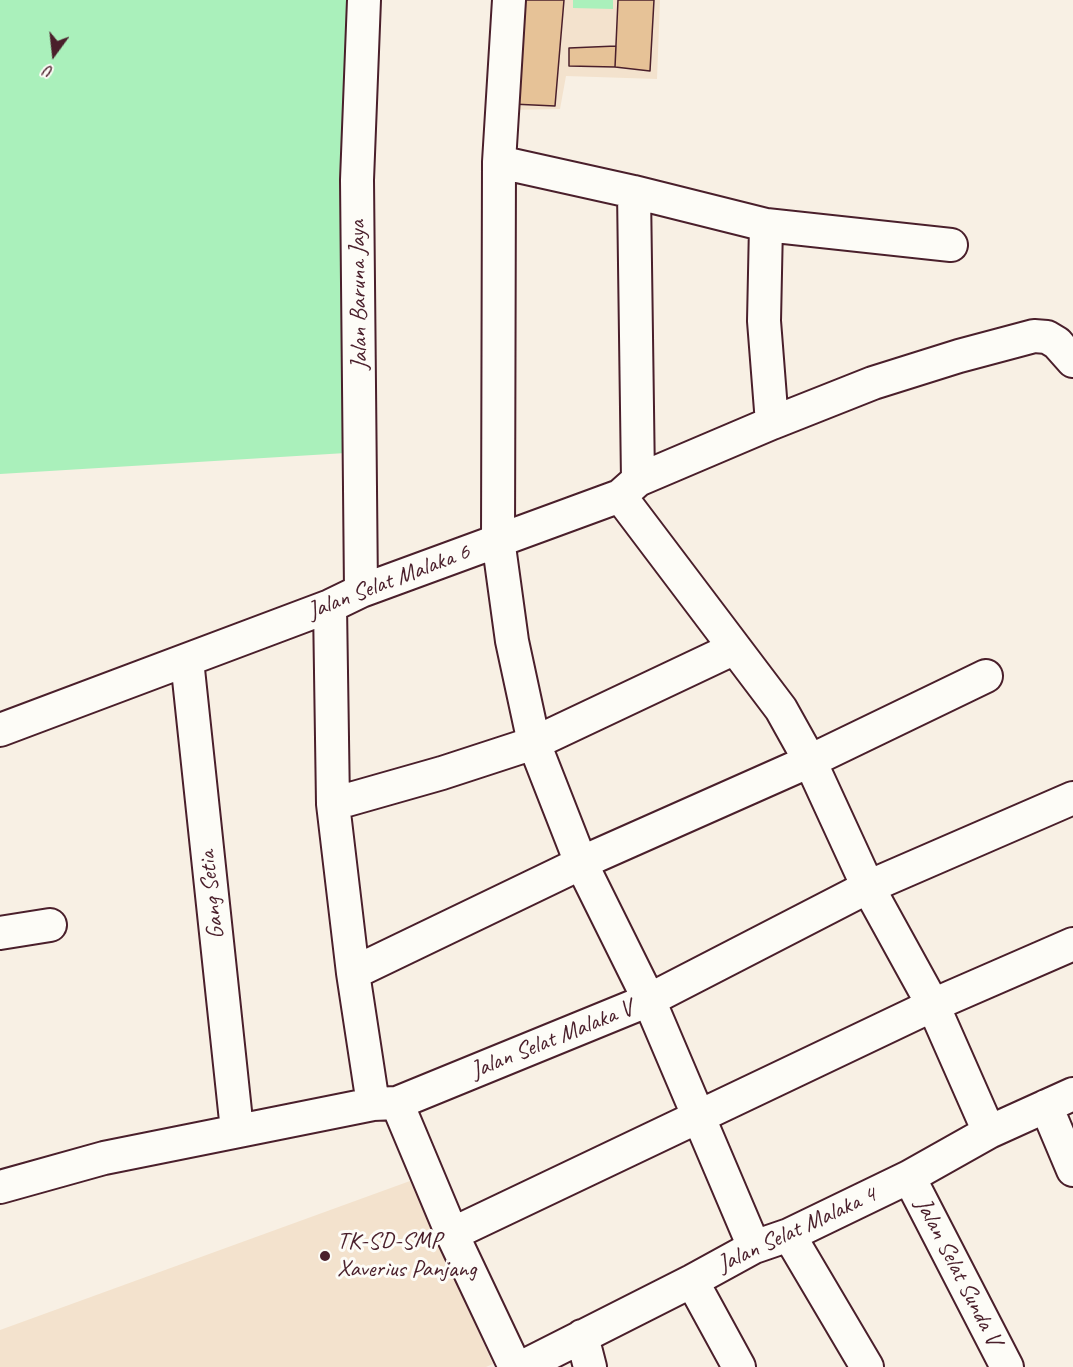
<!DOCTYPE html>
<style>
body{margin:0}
#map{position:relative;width:1073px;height:1367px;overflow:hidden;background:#f8f0e4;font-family:Caveat,sans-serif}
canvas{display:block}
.north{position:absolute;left:24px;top:24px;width:60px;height:60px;-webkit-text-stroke:4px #fdfcf7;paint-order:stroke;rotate:195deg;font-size:16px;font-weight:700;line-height:24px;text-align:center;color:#4a1f2b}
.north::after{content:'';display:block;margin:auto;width:21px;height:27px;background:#4a1f2b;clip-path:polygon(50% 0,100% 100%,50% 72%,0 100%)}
</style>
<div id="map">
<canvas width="1073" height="1367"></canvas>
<div class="north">U</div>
</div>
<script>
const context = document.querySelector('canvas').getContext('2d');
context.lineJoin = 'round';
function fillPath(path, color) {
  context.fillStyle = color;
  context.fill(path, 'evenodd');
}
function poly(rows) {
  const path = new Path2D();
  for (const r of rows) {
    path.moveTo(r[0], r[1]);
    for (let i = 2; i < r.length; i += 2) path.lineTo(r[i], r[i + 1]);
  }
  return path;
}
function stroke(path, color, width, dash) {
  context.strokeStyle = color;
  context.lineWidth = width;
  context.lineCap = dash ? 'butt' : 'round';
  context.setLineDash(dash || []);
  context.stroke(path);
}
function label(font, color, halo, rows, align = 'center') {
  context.font = font + ' Caveat,sans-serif';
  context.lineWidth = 6;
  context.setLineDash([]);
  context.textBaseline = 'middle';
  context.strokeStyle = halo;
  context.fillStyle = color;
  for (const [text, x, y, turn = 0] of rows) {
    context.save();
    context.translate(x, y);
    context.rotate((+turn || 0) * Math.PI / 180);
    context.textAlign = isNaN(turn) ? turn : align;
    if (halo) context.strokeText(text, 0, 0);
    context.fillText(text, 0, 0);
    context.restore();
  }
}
const built = poly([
 [516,0,660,0,657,79,566,76,560,109,510,110],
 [410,1181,493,1364,486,1367,0,1367,0,1330]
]);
const green = poly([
 [0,0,358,0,346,453,0,474],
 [573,0,613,0,613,9,573,8]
]);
const building = poly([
 [521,0,564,0,555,106,512,104,521,0],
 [618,0,654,0,650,71,615,67,618,0],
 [616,46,615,67,569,66,569,48,616,46]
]);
const minor = poly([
 [509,0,499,162,498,539,512,641,534,743,581,863,649,1000,754,1247],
 [499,162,634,192,766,225,951,245],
 [634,192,638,480],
 [766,225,764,321,772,423],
 [620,496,781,709,810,761,868,887,933,1005,989,1132],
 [361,591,357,180,364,0],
 [330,606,333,804,353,973,373,1104],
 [187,660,237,1130],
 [0,730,330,606,361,591,620,496,638,480,772,423,873,383,959,356,1034,336,1047,337,1057,343,1073,361],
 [333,804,442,773,534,743,735,648],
 [0,933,50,925],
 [353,973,596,856,810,761,986,676],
 [397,1103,452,1234,515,1367],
 [1046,1106,1073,1170],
 [909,1177,1007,1367],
 [0,1187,104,1158,373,1104,397,1103,649,1000,868,887,1073,798],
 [452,1234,933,1005,1073,944],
 [789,1235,867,1367],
 [692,1281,739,1367],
 [582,1336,590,1367],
 [522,1367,692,1281,754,1247,789,1235,909,1177,989,1132,1073,1094]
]);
const markers = [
 [325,1256,6,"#4a1f2b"]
];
const streetNames = [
 ["Jalan Baruna Jaya",359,295,-91],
 ["Jalan Selat Malaka 6",389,582,-21],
 ["Gang Setia",212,895,-96],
 ["Jalan Selat Malaka V",552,1040,-22],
 ["Jalan Selat Malaka 4",797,1230,-25],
 ["Jalan Selat Sunda V",958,1272,63]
];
const poiNames = [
 ["TK-SD-SMP",337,1242],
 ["Xaverius Panjang",337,1270]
];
fillPath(built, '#f3e2cd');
fillPath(green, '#aaf0bb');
fillPath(building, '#e6c297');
stroke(building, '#4a1f2b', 1.5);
stroke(minor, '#4a1f2b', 36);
stroke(minor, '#fdfcf7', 32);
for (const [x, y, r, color] of markers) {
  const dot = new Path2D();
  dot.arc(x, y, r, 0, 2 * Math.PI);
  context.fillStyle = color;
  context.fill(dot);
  stroke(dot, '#fdfcf7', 2);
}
label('24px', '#4a1f2b', '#fdfcf7', streetNames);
label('24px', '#4a1f2b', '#fdfcf7', poiNames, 'left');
</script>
